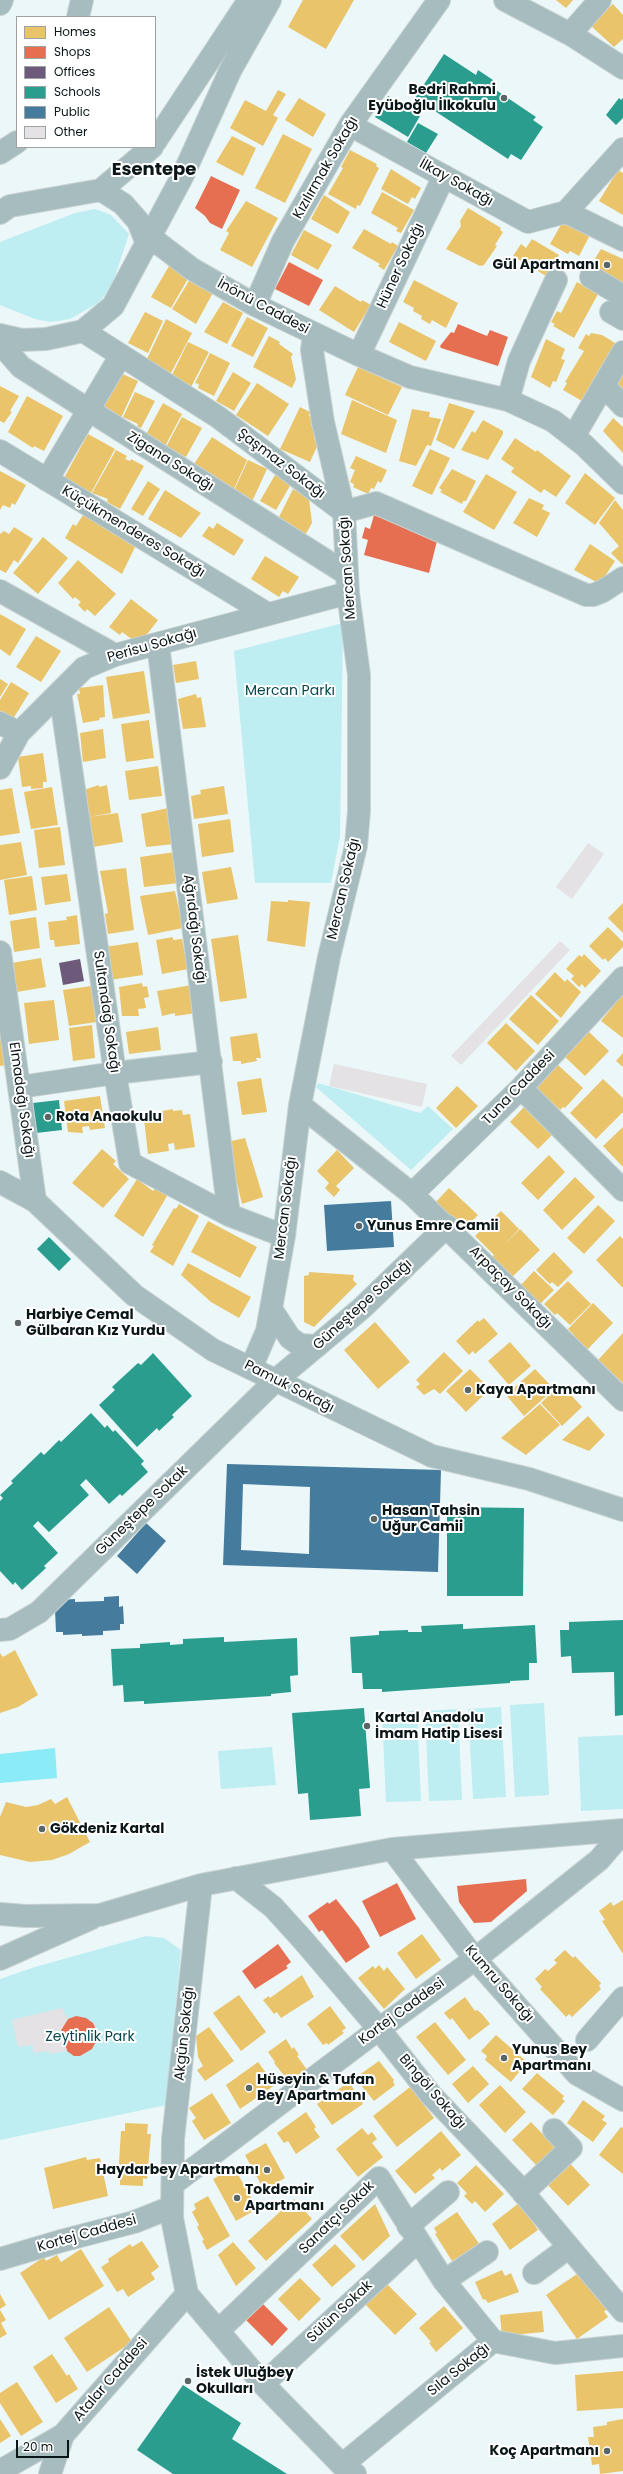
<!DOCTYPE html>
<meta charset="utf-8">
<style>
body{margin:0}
#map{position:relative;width:623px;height:2474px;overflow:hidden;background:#ebf7f8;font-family:Poppins,sans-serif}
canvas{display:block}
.legend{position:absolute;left:16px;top:16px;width:140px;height:132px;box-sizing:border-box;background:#fff;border:1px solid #9da2a3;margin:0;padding:5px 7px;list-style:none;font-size:12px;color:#0a1618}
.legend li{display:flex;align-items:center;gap:8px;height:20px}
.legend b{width:20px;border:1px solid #9da2a3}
.scale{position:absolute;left:16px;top:2440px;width:53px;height:18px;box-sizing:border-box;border:2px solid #0a1618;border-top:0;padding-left:5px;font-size:12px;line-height:14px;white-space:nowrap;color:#0a1618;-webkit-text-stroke:3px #fff;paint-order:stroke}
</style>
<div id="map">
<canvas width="623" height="2474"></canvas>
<ul class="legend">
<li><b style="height:11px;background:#e9c46a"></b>Homes</li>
<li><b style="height:11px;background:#e76f51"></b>Shops</li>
<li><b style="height:11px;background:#6d597a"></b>Offices</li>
<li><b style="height:11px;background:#2a9d8f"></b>Schools</li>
<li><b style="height:11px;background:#457b9d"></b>Public</li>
<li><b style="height:11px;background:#e5e2e5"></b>Other</li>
</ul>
<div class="scale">20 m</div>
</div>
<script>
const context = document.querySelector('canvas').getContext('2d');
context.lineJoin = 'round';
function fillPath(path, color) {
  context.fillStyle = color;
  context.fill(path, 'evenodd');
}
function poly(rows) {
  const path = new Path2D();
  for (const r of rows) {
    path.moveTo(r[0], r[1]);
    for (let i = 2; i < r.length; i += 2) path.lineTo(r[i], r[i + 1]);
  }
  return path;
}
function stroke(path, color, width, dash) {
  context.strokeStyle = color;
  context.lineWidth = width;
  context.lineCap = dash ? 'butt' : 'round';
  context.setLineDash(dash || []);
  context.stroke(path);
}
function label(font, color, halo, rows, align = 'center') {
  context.font = font + ' Poppins,sans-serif';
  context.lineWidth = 4;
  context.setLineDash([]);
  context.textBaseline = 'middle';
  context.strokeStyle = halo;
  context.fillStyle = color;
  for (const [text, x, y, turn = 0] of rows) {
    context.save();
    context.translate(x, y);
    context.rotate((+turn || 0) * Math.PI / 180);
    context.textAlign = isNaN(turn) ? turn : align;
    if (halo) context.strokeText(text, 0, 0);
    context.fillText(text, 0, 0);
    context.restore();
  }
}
const green = poly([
 [95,209,111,215,129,234,111,288,98,303,70,319,50,322,35,319,0,305,0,242,75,213],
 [343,623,340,836,331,883,255,883,234,651],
 [318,1083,420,1113,428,1106,453,1129,411,1170,316,1087],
 [544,1703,549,1795,515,1797,510,1705],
 [501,1707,506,1797,473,1799,468,1709],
 [458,1709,462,1800,429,1801,425,1711],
 [417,1711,421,1801,386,1802,382,1713],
 [623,1735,623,1809,581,1811,578,1737],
 [272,1747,276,1785,221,1789,218,1751],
 [146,1936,164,1938,181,1950,166,2105,0,2140,0,1979,35,1967]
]);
const water = poly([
 [55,1748,57,1778,0,1783,0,1754]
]);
const homes = poly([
 [303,0,354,0,326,49,288,27],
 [556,0,573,0,566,8],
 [613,4,623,15,623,39,614,47,590,25],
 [278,90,286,94,273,115,278,118,263,146,230,128,245,100,266,111],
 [299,98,326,114,313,137,285,120],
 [283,134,312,149,285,203,255,188],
 [232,136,256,148,243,176,216,162],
 [350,150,377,164,376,166,379,168,360,206,357,205,356,209,328,194,343,168,341,167],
 [391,169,421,188,415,199,412,197,408,204,381,189],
 [618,170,623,173,623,215,599,201],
 [382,192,414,210,401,233,396,231,398,228,371,213],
 [324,195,350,212,338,234,311,219],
 [246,201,278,218,252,267,220,250,229,233,226,231],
 [468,208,501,228,500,230,503,232,495,245,497,246,484,265,480,266,446,249,461,226,460,221],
 [562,223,569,223,590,235,579,256,570,251,568,254,550,244],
 [364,229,391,244,392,242,398,246,384,270,378,266,380,264,352,248],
 [304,230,332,245,318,270,291,255],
 [532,239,559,255,546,276,513,256,521,244,526,248],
 [601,249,623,259,623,289,588,270],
 [169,266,189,277,171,308,151,297],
 [192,276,215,289,196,324,172,309],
 [414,280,458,303,446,328,432,320,430,324,421,319,422,316,413,311,414,308,403,302],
 [577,282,598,294,574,338,553,326,555,324,551,322,557,311,561,313],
 [335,286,361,302,362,300,371,305,354,332,319,310],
 [223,302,243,313,227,344,204,332],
 [145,312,163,321,148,353,128,343],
 [247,317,268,328,253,357,231,346],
 [166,319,192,333,171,373,146,361],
 [399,322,436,341,426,361,389,342],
 [591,333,602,335,615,343,582,401,563,390,567,383,565,382,584,351,578,348,586,334,589,336],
 [269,336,280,342,279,344,293,354,291,357,296,379,292,388,253,367],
 [546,339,565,349,561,359,565,360,556,382,553,381,550,388,531,377],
 [188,342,209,352,191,387,171,377],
 [210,353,230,363,214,396,198,388,199,384,195,383],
 [358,367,402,387,388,415,345,395],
 [116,371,138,381,120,420,98,411],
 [233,372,251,383,234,411,216,401],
 [623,374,623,397,612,387],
 [257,383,289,404,268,436,236,415],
 [0,386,19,396,10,411,12,412,4,423,0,421],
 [135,392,155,401,141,428,137,426,138,424,123,417],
 [27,396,63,416,44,451,34,446,33,448,8,432],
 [352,400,397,420,386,453,341,434],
 [163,403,182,414,163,450,143,440],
 [449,403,475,411,454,449,436,440],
 [300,407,310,412,309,416,314,418,311,425,315,427,313,432,316,434,314,439,319,442,310,462,280,449],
 [412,409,430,412,429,417,441,419,431,446,427,445,416,466,399,461],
 [182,417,202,428,186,457,166,447],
 [613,418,623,427,623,453,603,431],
 [483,420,503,431,503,434,488,460,461,450,472,431,475,433],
 [88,434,115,449,91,493,64,478],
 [212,437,247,460,233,491,194,464],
 [515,438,536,452,537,450,571,476,556,497,544,489,541,493,511,472,514,468,501,459],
 [430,449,450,458,432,495,412,486],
 [116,450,127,456,125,459,130,461,131,459,144,466,120,509,107,502,108,499,92,493],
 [356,456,387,470,381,483,378,481,374,489,371,488,368,494,353,487,354,484,350,482,355,470,350,468],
 [248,460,267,469,250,506,231,497],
 [452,469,476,481,466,501,463,501,462,504,440,492,442,490,439,488],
 [0,471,26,485,15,505,12,503,10,508,3,505,0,510],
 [585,473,615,498,595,525,565,503],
 [486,474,517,492,494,530,463,512],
 [275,475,291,484,276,510,260,501],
 [148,481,160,489,143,516,131,509],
 [293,489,309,499,312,523,304,537,278,519],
 [165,490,201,513,181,538,148,519],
 [529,498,544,505,542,509,550,513,537,537,513,523],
 [615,500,623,510,623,565,611,553,619,546,599,523],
 [83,515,135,547,122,574,65,538,73,524,76,526],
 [217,523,244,540,234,556,202,536,209,526,213,529],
 [14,527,33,539,18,563,14,560,6,573,0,570,0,534,4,531,9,534],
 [43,537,68,558,38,594,13,573],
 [590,544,615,561,600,584,574,570],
 [265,556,299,577,288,594,283,591,279,597,251,579],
 [78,560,116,594,95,616,87,609,85,612,78,605,81,602,75,597,73,599,58,583],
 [131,599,158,620,148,633,142,638,140,636,136,642,122,632,120,635,109,627],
 [0,614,26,629,10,656,0,649],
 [36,636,61,651,41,682,16,667],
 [196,661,199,679,176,683,173,665],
 [144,671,150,713,113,719,106,677],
 [0,679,8,684,0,697],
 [11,682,29,693,13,719,0,711,0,700],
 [103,685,105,717,99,718,100,720,83,723,77,694,80,694,79,688],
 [196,694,197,698,201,697,206,727,183,729,178,699],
 [149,720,154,758,126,762,121,724],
 [103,729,106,758,83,762,80,733],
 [43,753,47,782,43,782,43,788,31,789,31,786,22,787,18,757],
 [158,766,162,796,129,800,125,771],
 [99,785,99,787,107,785,111,813,88,817,83,790],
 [224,786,228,814,194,819,191,796,201,794,200,790],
 [52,787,58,825,31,829,24,792],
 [12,788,20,833,0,836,0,790],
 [168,808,174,844,146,847,141,814],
 [118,813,123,842,93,847,88,817],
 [230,819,234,852,202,857,198,824],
 [60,827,65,865,39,868,34,830],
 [21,842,27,875,0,880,0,845],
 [175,852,179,883,144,887,140,857],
 [231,867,238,899,207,904,202,872],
 [126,868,134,930,108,934,105,914,108,913,100,871],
 [67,874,71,901,45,905,41,877],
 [32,876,37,910,9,915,4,880],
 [175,891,183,928,148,935,140,896],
 [288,900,310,902,305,947,267,941,271,901,288,902],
 [623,903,623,933,608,918],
 [77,915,80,944,55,947,54,940,50,940,48,922,67,920,66,917],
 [36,917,40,948,14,952,10,921],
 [608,927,623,942,623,947,608,962,605,958,603,960,589,946],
 [238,935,247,998,220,1002,211,939],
 [173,937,173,940,182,939,188,969,162,974,156,940],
 [138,942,143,975,110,980,105,947],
 [584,954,601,971,585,988,582,984,579,987,571,979,574,976,566,969,579,955,582,957],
 [41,958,46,987,17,992,12,963],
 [555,972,565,982,567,979,581,992,561,1018,535,994],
 [142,983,143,987,147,986,149,997,144,998,146,1008,138,1009,139,1016,122,1016,119,987],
 [192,985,197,1013,175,1016,175,1013,162,1016,157,991],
 [91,986,97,1022,69,1026,63,990],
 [531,995,559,1021,538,1045,509,1019],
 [622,995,623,996,623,1038,601,1021],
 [54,1000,59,1040,29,1044,24,1003],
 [506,1023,535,1051,516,1071,487,1043],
 [92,1025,95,1058,73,1061,69,1028],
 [0,1026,7,1065,0,1066],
 [158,1027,161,1050,129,1054,126,1032],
 [588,1031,609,1051,585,1076,564,1056],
 [257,1033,261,1058,256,1058,257,1061,241,1064,241,1061,233,1061,230,1037],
 [623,1053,623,1067,616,1061],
 [557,1064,583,1088,565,1108,563,1107,560,1110,535,1087],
 [261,1078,267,1112,242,1115,237,1082],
 [603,1079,623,1098,623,1112,596,1139,570,1113],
 [457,1086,478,1106,456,1128,436,1108],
 [100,1096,105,1128,90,1130,89,1126,82,1127,83,1133,68,1132,64,1101],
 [525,1106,553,1134,538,1149,510,1122],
 [173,1109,173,1111,182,1110,183,1115,190,1114,195,1147,175,1150,174,1143,168,1144,169,1151,148,1154,144,1119,153,1118,152,1113],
 [623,1127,623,1167,603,1146],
 [245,1138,263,1197,242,1204,227,1142],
 [102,1149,116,1161,113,1164,129,1179,103,1208,72,1183],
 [337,1150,354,1168,336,1186,340,1190,334,1197,325,1188,329,1183,317,1171],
 [549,1155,565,1172,538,1200,521,1183],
 [575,1177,595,1197,562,1230,543,1210],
 [137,1179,153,1191,155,1188,167,1196,143,1237,114,1216],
 [449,1188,478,1215,462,1231,434,1204],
 [179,1204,199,1216,173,1266,150,1252,154,1246,152,1245,174,1208,176,1209],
 [598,1205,615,1221,584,1254,567,1238],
 [501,1211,519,1229,504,1245,520,1229,540,1250,509,1280,489,1260,494,1255,475,1236],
 [208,1221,257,1247,240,1278,191,1252],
 [620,1236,623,1239,623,1288,596,1260],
 [554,1252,573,1272,558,1287,552,1282,550,1284,536,1270],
 [188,1263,251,1297,239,1318,211,1302,181,1275],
 [534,1271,554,1290,539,1305,520,1286],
 [309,1272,354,1275,353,1280,357,1284,314,1327,304,1322,304,1276,309,1275],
 [568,1281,591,1304,570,1325,557,1313,555,1315,544,1304],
 [593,1303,613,1323,585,1352,571,1338,574,1335,568,1329],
 [484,1318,498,1334,475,1354,473,1351,469,1355,456,1341,478,1320,479,1322],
 [375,1322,410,1362,378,1389,344,1350],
 [623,1333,623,1383,598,1360],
 [510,1342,531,1366,509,1385,488,1361],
 [444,1352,463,1371,440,1394,434,1389,424,1395,416,1387,420,1384,416,1380],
 [470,1369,490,1389,466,1412,446,1391],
 [535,1369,554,1389,524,1416,506,1395],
 [561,1384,582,1407,562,1426,541,1403],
 [540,1404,560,1425,526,1455,501,1438],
 [588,1416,605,1435,589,1451,562,1440],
 [15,1650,38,1695,18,1707,0,1713,0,1653,3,1657],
 [67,1797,90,1842,69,1854,52,1860,30,1862,0,1855,0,1817,6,1802,26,1807,38,1805,51,1799,55,1804],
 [623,1900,623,1954,602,1921,605,1920,599,1911,611,1902,613,1906],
 [422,1934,441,1960,416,1979,397,1953],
 [565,1950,573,1958,575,1956,601,1983,599,1986,601,1989,572,2017,569,2014,566,2017,540,1989,542,1987,535,1979,545,1969,548,1971,557,1963,554,1960],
 [379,1965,384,1971,387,1967,405,1989,384,2009,358,1978,373,1966,375,1969],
 [302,1975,314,1997,281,2018,277,2012,274,2014,263,2000,269,1996,270,1998],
 [239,1995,266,2032,241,2051,213,2013],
 [465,1997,475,2011,477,2010,482,2014,490,2024,469,2040,452,2018,450,2020,444,2013],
 [330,2006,346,2028,342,2031,344,2033,328,2045,327,2043,323,2045,307,2024],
 [435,2022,466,2060,448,2075,416,2037],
 [209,2027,234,2061,205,2081,197,2070,203,2066,198,2057,196,2036],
 [496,2035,527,2062,511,2082,485,2060,487,2056,481,2051],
 [286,2039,292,2049,294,2047,299,2055,297,2056,308,2071,290,2083,274,2063,275,2062,268,2052],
 [379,2061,394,2080,393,2082,395,2085,374,2101,355,2078],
 [258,2062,275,2085,240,2109,226,2085],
 [473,2066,489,2084,468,2103,452,2084],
 [537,2073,564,2096,562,2099,565,2101,553,2115,522,2089],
 [349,2082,363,2104,332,2125,317,2104],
 [500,2085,526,2112,505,2133,479,2105],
 [410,2087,434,2118,397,2147,373,2116],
 [212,2093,231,2123,204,2140,192,2121,196,2118,189,2108],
 [583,2100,605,2116,602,2120,607,2123,593,2142,567,2123],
 [306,2112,316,2127,314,2129,320,2137,296,2154,288,2141,284,2143,277,2133],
 [531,2122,557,2149,538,2167,512,2140],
 [125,2123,148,2124,147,2134,151,2134,147,2179,143,2178,143,2186,120,2185,120,2180,118,2179,121,2131,125,2131],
 [621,2127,623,2128,623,2174,599,2155],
 [362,2128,368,2135,372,2132,377,2139,372,2143,383,2157,358,2177,336,2149],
 [441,2131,461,2155,442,2171,440,2168,432,2175,435,2178,415,2194,395,2171],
 [266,2143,285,2178,264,2190,245,2155],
 [86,2157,87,2160,100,2158,108,2196,53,2209,44,2168],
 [565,2158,590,2185,568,2206,543,2180],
 [476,2165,504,2194,485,2212,475,2201,472,2204,464,2196,467,2193,457,2183],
 [234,2167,257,2209,236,2221,213,2179],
 [208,2196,230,2236,207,2250,202,2241,204,2240,197,2227,199,2225,192,2212,196,2209,194,2204],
 [294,2199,312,2219,266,2261,248,2241],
 [519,2203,538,2230,510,2250,492,2224],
 [375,2204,390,2236,363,2261,340,2236],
 [457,2212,480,2245,452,2261,435,2234,437,2233,434,2228],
 [142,2241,159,2267,151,2273,155,2279,128,2297,123,2289,117,2292,101,2267,109,2262,108,2259,130,2244,132,2247],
 [233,2242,256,2268,236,2286,218,2255],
 [335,2244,356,2266,332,2287,312,2265],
 [81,2249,104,2286,49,2320,20,2273,44,2257,46,2261,57,2255,61,2262],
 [502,2270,505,2276,511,2273,519,2292,488,2303,485,2299,483,2300,475,2282],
 [577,2274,580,2279,584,2277,607,2310,604,2311,608,2317,577,2339,546,2295],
 [300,2278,321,2299,299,2321,278,2299],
 [385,2282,417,2314,395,2335,364,2303],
 [0,2294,6,2305,0,2309],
 [444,2306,463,2328,436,2352,429,2343,431,2342,419,2328],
 [109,2307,132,2342,87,2372,64,2338],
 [0,2310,6,2320,1,2323,7,2334,0,2338],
 [542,2311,544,2332,502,2336,500,2315],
 [52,2354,67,2376,69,2374,78,2389,56,2403,33,2367],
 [623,2371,623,2408,577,2411,575,2375],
 [17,2382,43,2422,21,2436,0,2403,0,2393],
 [0,2419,11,2436,0,2443],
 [623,2419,623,2471,600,2474,599,2464,592,2465,588,2437,594,2437,593,2427,607,2425,607,2422]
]);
const shops = poly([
 [211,176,240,190,222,229,210,223,205,216,195,208],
 [289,262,323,280,309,306,275,289],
 [458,324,487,336,490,330,508,337,498,366,441,348,440,346,451,332,454,333],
 [374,515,439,533,429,573,364,555,368,540,362,538,365,527,370,529],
 [526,1879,527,1891,491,1922,474,1923,459,1902,457,1886],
 [397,1883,416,1919,380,1937,362,1901],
 [336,1899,359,1928,370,1947,346,1963,322,1930,319,1932,308,1916,328,1902,329,1904],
 [278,1944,291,1962,286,1966,288,1968,255,1989,242,1971],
 [76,2016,86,2018,93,2023,99,2036,92,2049,80,2056,74,2056,67,2051,61,2030,68,2019],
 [262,2303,288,2329,272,2346,246,2320]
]);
const offices = poly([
 [80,959,84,981,63,985,59,963]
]);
const schools = poly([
 [444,54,476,75,478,70,493,80,490,86,536,117,533,120,543,127,521,160,511,154,508,159,415,98],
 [388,96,420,116,408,137,375,117],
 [619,98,621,100,623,98,623,118,616,125,606,115],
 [418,123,438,134,426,153,407,142],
 [59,1100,62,1130,36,1133,33,1103],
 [49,1237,71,1259,59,1271,37,1249],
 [153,1353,192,1396,172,1415,174,1417,159,1431,157,1428,137,1447,99,1405,115,1390,112,1387,138,1363,141,1365],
 [91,1413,105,1428,107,1425,113,1432,115,1430,144,1461,141,1464,148,1472,122,1496,120,1494,109,1504,86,1479,80,1485,89,1495,49,1532,38,1521,33,1526,58,1553,44,1566,46,1568,22,1590,15,1582,13,1585,0,1571,0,1501,3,1498,0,1495,13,1483,11,1481,41,1452,44,1455,59,1440,61,1442],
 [447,1507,524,1508,523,1596,447,1596],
 [623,1620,623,1715,615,1716,614,1672,572,1673,571,1656,561,1657,560,1630,569,1630,569,1622],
 [463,1624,463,1629,535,1625,537,1663,529,1663,529,1680,510,1681,510,1683,382,1692,382,1689,363,1689,362,1673,352,1673,350,1637,379,1635,379,1631,408,1630,408,1632,422,1632,421,1626],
 [224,1637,224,1642,297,1638,298,1675,290,1676,291,1692,271,1694,271,1696,144,1704,144,1701,124,1702,123,1685,113,1686,111,1649,140,1648,140,1644,170,1642,170,1645,183,1644,183,1639],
 [364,1708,370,1788,359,1789,361,1816,310,1820,308,1793,298,1794,292,1713],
 [183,2385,241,2423,232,2439,287,2474,173,2474,137,2450]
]);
const public = poly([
 [391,1201,394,1247,327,1251,324,1205],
 [227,1464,441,1470,438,1572,223,1565],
 [243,1484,310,1487,309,1554,241,1550],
 [146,1523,166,1541,137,1574,117,1556],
 [119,1596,119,1607,123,1606,124,1624,120,1624,120,1630,103,1631,103,1635,82,1636,82,1634,63,1635,63,1632,56,1632,55,1610,58,1609,57,1600,75,1599,75,1602,104,1601,104,1597]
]);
const building = poly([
 [588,843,604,854,572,899,556,887],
 [560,941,570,950,461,1065,451,1056],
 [334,1064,427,1084,422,1107,329,1086],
 [62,2008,68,2019,61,2030,67,2051,50,2054,49,2051,33,2053,33,2045,18,2047,12,2020]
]);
const minor = poly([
 [505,0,570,34,623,68],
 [0,4,2,0],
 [78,17,82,0],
 [570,34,600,0],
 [350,125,528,222,566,212],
 [155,142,249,0],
 [623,149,566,212,623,240],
 [0,153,17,142],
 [101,190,152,147],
 [0,213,10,206,101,190,123,204,138,221,147,244],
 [147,244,158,243,192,269,255,305,359,355,410,377,508,400,553,421,584,445,623,483],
 [591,277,623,296],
 [255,305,283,241,350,125,439,0],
 [611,312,623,319],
 [83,331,218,417,344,512,376,503,586,595,593,595,603,591,623,578],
 [0,335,22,340,46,339,83,331,113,306,183,175,231,69,270,0],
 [0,343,21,367,347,574],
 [359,355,444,176],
 [604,386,623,406],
 [508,400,519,361,556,280],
 [574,436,623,352],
 [0,451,266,613],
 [47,480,121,355],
 [0,591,115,655],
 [158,644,229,1215],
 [60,692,115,1073,130,1163,229,1215,284,1236],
 [0,723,19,733],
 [0,768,19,733,84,668,115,655,348,593],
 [0,952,35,1201],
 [20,1087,115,1073,211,1062],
 [521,1088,623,1190],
 [300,1105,412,1194,623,1400],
 [0,1182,35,1201,134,1295,213,1350,432,1456,529,1479,623,1510],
 [412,1194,521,1088,623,978],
 [271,1309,290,1338,300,1345,317,1346],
 [251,1368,267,1331,284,1236,300,1105,329,957,356,846,359,811,359,675,348,593,344,512,323,422,312,350,314,334],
 [0,1630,10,1629,39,1612,276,1380,362,1308,447,1226],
 [392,1849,475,1959,577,2074,623,2100],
 [236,1878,273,1907,303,1940,379,2029,431,2095,515,2183,623,2311],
 [201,1885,173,2139,172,2218,187,2294,263,2384,342,2465,355,2474],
 [0,1914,26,1916,100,1915,201,1885,392,1849,623,1830],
 [0,1959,92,1918],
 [587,2040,623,1998],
 [173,2184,379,2029,475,1959,599,1860,623,1832],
 [523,2193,571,2148,554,2130],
 [408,2226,448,2192],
 [0,2259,61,2241,134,2222,172,2207],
 [534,2273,569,2247],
 [444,2281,487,2252],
 [219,2330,379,2178,444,2281,493,2341],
 [263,2384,418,2241],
 [342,2465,493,2341,555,2353,623,2346],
 [0,2471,63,2435],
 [50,2474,63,2435,187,2294]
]);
const markers = [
 [504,98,4,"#596566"],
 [607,265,4,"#596566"],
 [48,1117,4,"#596566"],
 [359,1226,4,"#596566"],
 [18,1323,4,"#596566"],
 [468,1390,4,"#596566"],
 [374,1519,4,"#596566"],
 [367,1726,4,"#596566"],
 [42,1829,4,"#596566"],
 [504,2058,4,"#596566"],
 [249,2088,4,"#596566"],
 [267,2170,4,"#596566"],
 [237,2198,4,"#596566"],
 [188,2381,4,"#596566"],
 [607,2451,4,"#596566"]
];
const poiNames = [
 ["Bedri Rahmi",496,90,"right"],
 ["Eyüboğlu İlkokulu",496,106,"right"],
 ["Gül Apartmanı",599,265,"right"],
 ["Rota Anaokulu",56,1117],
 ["Yunus Emre Camii",367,1226],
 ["Harbiye Cemal",26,1315],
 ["Gülbaran Kız Yurdu",26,1331],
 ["Kaya Apartmanı",476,1390],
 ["Hasan Tahsin",382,1511],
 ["Uğur Camii",382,1527],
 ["Kartal Anadolu",375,1718],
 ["İmam Hatip Lisesi",375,1734],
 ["Gökdeniz Kartal",50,1829],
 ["Yunus Bey",512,2050],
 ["Apartmanı",512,2066],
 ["Hüseyin & Tufan",257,2080],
 ["Bey Apartmanı",257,2096],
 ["Haydarbey Apartmanı",259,2170,"right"],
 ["Tokdemir",245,2190],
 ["Apartmanı",245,2206],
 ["İstek Uluğbey",196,2373],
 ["Okulları",196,2389],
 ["Koç Apartmanı",599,2451,"right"]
];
const streetNames = [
 ["Kızılırmak Sokağı",326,168,-60],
 ["İlkay Sokağı",456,183,29],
 ["Hüner Sokağı",401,266,-65],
 ["İnönü Caddesi",263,307,28],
 ["Zigana Sokağı",170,462,32],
 ["Şaşmaz Sokağı",281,464,37],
 ["Küçükmenderes Sokağı",133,532,31],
 ["Mercan Sokağı",348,568,-94],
 ["Perisu Sokağı",152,646,-16],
 ["Mercan Sokağı",344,889,-77],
 ["Ağrıdağı Sokağı",194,929,83],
 ["Sultandağ Sokağı",106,1012,82],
 ["Tuna Caddesi",519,1088,-46],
 ["Elmadağı Sokağı",21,1100,82],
 ["Mercan Sokağı",286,1208,-83],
 ["Arpaçay Sokağı",510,1288,45],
 ["Güneştepe Sokağı",363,1305,-42],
 ["Pamuk Sokağı",289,1387,27],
 ["Güneştepe Sokak",142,1511,-44],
 ["Kumru Sokağı",499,1984,49],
 ["Kortej Caddesi",402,2012,-36],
 ["Akgün Sokağı",185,2034,-84],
 ["Bingöl Sokağı",432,2092,49],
 ["Sanatçı Sokak",337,2218,-44],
 ["Kortej Caddesi",87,2234,-16],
 ["Sülün Sokak",340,2312,-43],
 ["Sıla Sokağı",459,2370,-39],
 ["Atalar Caddesi",111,2380,-49]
];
const parkNames = [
 ["Mercan Parkı",290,691],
 ["Zeytinlik Park",90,2037]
];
const districtNames = [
 ["Esentepe",154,170]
];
fillPath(green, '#beedf2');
fillPath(water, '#8becf7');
fillPath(homes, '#e9c46a');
fillPath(shops, '#e76f51');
fillPath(offices, '#6d597a');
fillPath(schools, '#2a9d8f');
fillPath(public, '#457b9d');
fillPath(building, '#e5e2e5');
stroke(minor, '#c8d2d3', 24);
stroke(minor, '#a6bcbe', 22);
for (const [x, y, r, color] of markers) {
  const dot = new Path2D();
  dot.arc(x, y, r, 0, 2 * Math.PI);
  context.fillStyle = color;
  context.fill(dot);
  stroke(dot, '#fff', 1.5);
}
label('bold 14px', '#0a1618', '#fff', poiNames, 'left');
label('14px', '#0a1618', '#fff', streetNames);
label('14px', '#05464c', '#fff', parkNames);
label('bold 18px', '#0a1618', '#fff', districtNames);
</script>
